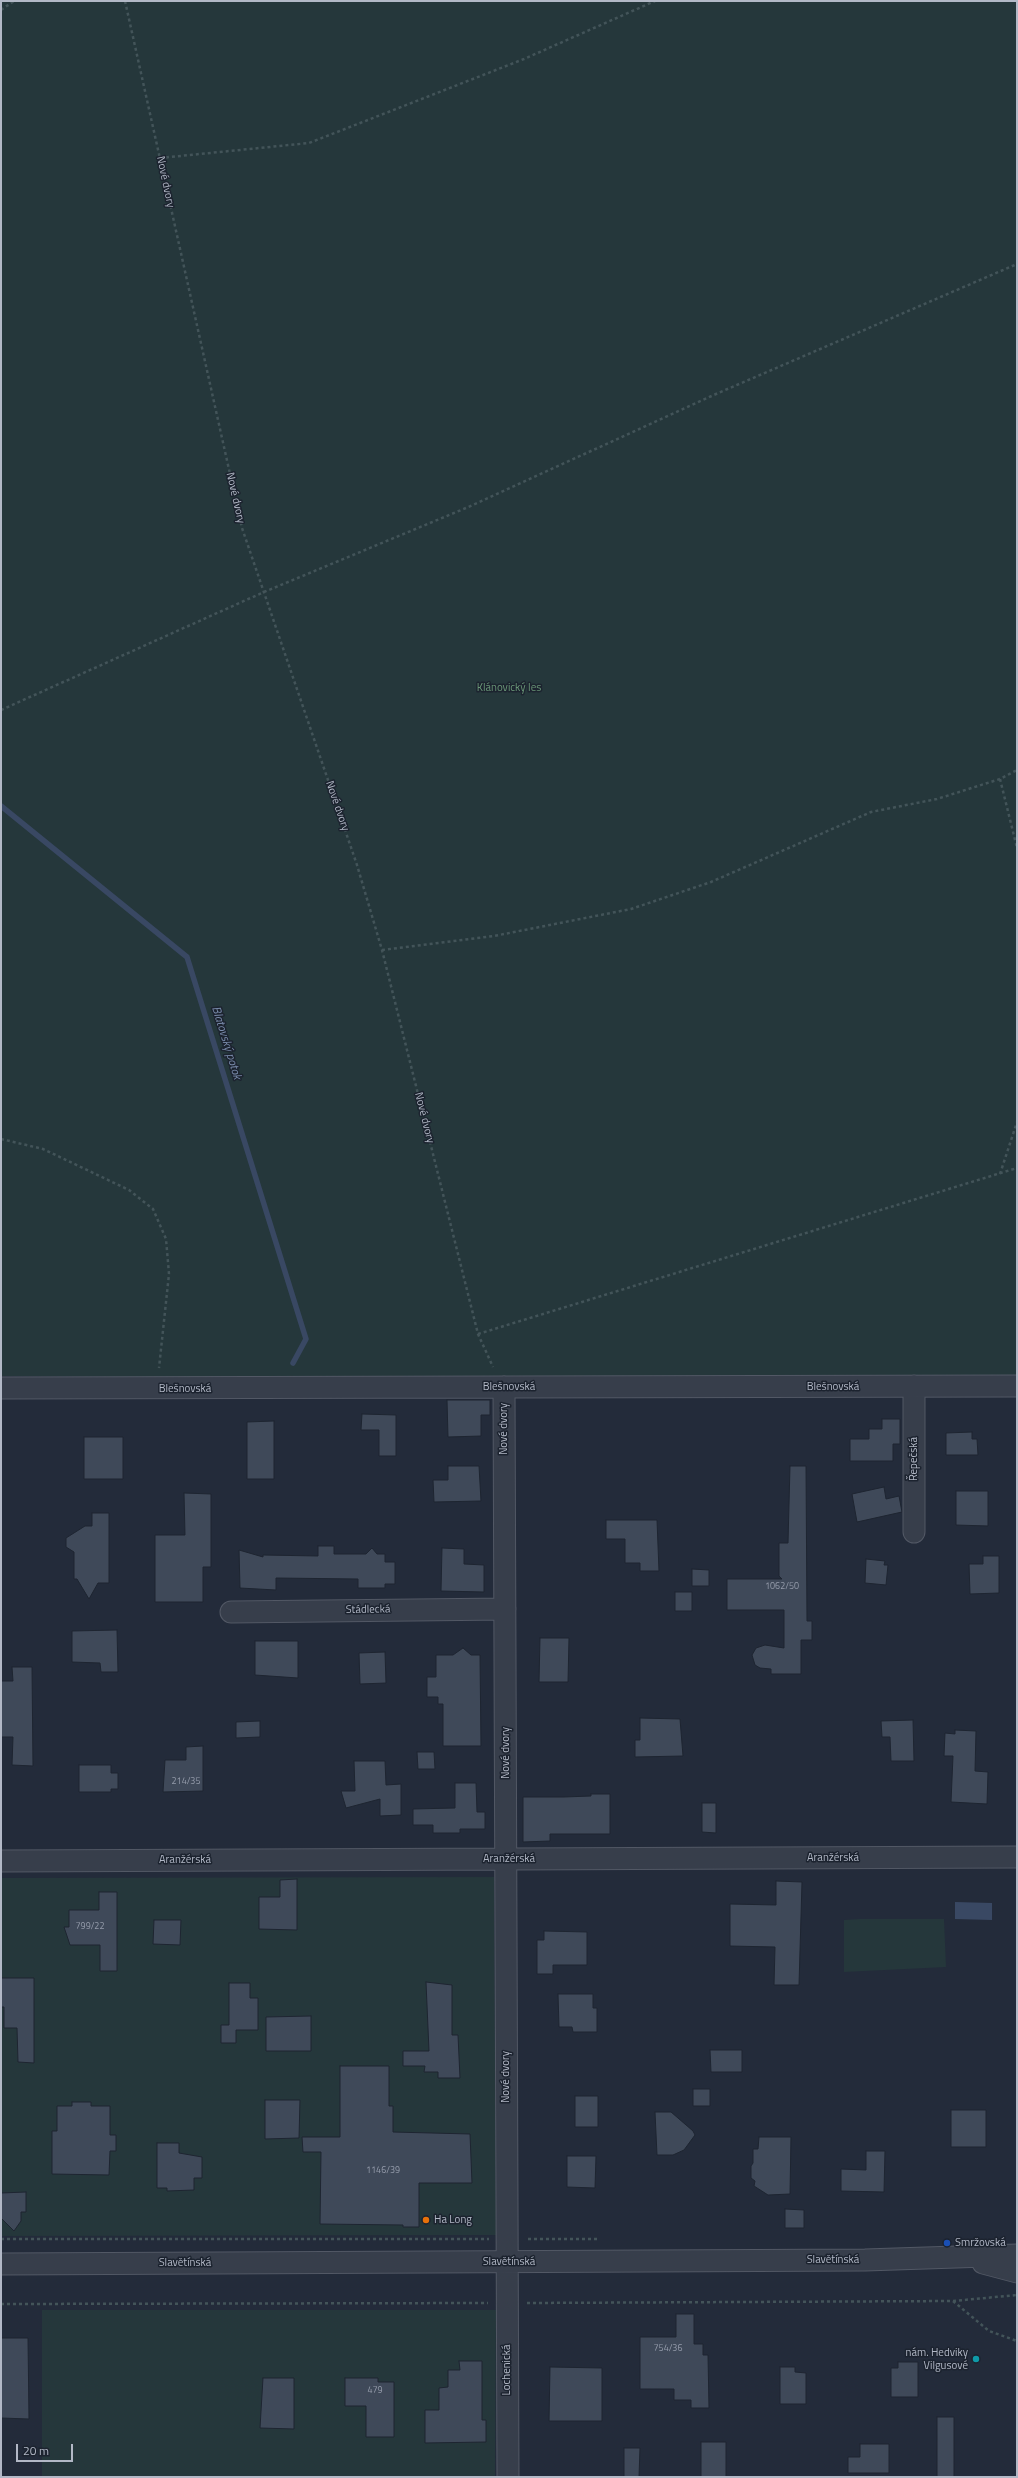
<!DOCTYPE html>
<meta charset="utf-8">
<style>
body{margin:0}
#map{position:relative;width:1018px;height:2478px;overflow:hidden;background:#232b3a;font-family:"Titillium Web",sans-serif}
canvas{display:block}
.frame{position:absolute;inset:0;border:2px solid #b2b8c6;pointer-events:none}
.scale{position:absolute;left:16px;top:2444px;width:57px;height:18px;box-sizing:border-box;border:2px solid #b2b8c6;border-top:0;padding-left:5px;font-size:12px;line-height:14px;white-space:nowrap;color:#b2b8c6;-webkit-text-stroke:3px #1c232f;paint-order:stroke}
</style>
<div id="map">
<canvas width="1018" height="2478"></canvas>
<div class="frame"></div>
<div class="scale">20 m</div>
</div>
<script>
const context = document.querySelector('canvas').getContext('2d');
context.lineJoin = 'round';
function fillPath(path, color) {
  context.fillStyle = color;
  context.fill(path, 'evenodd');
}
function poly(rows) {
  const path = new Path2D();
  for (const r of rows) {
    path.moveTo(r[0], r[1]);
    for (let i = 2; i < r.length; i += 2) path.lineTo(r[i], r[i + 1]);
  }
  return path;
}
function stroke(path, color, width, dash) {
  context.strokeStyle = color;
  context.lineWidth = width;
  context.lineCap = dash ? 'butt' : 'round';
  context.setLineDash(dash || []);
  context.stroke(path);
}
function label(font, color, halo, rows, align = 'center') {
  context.font = font + ' "Titillium Web",sans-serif';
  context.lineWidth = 3;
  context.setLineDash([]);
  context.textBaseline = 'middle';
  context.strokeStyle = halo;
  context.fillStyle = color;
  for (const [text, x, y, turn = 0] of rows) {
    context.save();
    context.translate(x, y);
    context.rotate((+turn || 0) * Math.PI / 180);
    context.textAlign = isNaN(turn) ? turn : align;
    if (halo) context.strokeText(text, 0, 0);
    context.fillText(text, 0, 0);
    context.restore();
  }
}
const green = poly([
 [1,1,1017,1,1017,1377,451,1379,1,1376],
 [494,1877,496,2235,1,2236,1,1878],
 [860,1919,944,1919,946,1967,844,1972,844,1920],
 [42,2310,496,2310,495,2477,42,2477]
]);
const water = poly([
 [955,1902,992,1903,992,1920,955,1919]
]);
const stream = poly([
 [1,806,187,957,306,1339,293,1363]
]);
const building = poly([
 [447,1400,490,1400,490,1415,481,1415,481,1436,448,1437,447,1400],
 [362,1414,396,1415,396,1456,379,1456,379,1430,361,1430,362,1414],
 [882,1419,900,1419,900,1444,893,1444,893,1461,850,1461,850,1439,869,1439,869,1429,882,1429,882,1419],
 [274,1421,274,1479,247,1479,247,1422,274,1421],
 [972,1432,972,1439,977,1439,978,1455,946,1455,946,1433,972,1432],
 [84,1437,123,1437,123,1479,84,1479,84,1437],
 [448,1466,479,1466,481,1501,434,1502,433,1480,448,1480,448,1466],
 [790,1466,806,1466,807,1621,812,1621,812,1640,801,1640,801,1674,771,1674,771,1669,760,1668,755,1665,752,1655,756,1648,765,1645,784,1648,784,1610,727,1610,727,1579,782,1579,779,1576,779,1543,788,1543,790,1466],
 [884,1487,886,1499,899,1496,902,1512,857,1522,852,1494,884,1487],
 [956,1491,988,1491,988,1526,956,1525,956,1491],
 [184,1493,211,1494,211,1567,203,1567,203,1602,155,1602,155,1535,185,1535,184,1493],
 [92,1513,109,1513,109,1583,98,1583,89,1599,77,1579,74,1579,74,1552,66,1547,66,1538,85,1526,92,1526,92,1513],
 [606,1520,657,1520,659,1571,640,1571,640,1563,625,1563,625,1539,606,1539,606,1520],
 [318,1546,334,1546,334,1554,366,1554,372,1548,377,1554,385,1554,385,1562,395,1562,395,1584,385,1584,385,1588,358,1588,358,1579,276,1578,276,1590,240,1588,239,1550,263,1557,263,1555,318,1556,318,1546],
 [442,1548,464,1549,464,1564,484,1565,484,1592,441,1591,442,1548],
 [983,1556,999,1556,999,1593,970,1594,969,1564,983,1564,983,1556],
 [866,1559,885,1561,884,1565,888,1565,886,1585,865,1583,866,1559],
 [692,1569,709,1570,709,1586,692,1586,692,1569],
 [675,1592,692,1592,692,1611,675,1611,675,1592],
 [117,1630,118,1672,101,1672,100,1663,72,1662,72,1631,117,1630],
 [540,1638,569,1638,568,1682,539,1682,540,1638],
 [255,1641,298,1641,298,1678,255,1675,255,1641],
 [463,1648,471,1655,480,1655,481,1746,443,1746,443,1704,438,1704,438,1697,427,1697,427,1677,436,1677,436,1655,453,1655,463,1648],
 [385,1652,386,1683,360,1684,359,1653,385,1652],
 [12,1667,32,1667,33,1766,12,1765,13,1737,1,1737,1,1681,13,1681,12,1667],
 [640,1718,680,1719,683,1756,635,1757,635,1740,640,1740,640,1718],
 [913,1720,914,1761,891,1761,890,1737,882,1737,881,1721,913,1720],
 [260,1721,260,1737,236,1738,236,1722,260,1721],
 [955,1730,976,1731,975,1771,988,1772,987,1804,951,1802,953,1756,944,1756,945,1733,955,1734,955,1730],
 [203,1746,203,1791,163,1792,165,1760,186,1760,186,1747,203,1746],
 [417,1752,434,1752,435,1769,418,1769,417,1752],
 [354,1761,385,1761,386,1785,401,1784,401,1815,380,1816,380,1799,346,1808,341,1791,355,1791,354,1761],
 [79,1765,111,1765,111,1773,118,1773,118,1789,111,1789,111,1792,79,1792,79,1765],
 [455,1783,476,1783,477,1812,485,1812,485,1829,460,1829,460,1833,433,1833,433,1825,413,1825,413,1809,455,1808,455,1783],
 [591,1794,610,1794,610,1834,550,1834,550,1841,523,1842,523,1797,564,1797,591,1796,591,1794],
 [702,1803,716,1803,716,1833,702,1832,702,1803],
 [297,1879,297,1930,259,1929,259,1897,280,1897,280,1880,297,1879],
 [776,1881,802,1882,799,1985,774,1985,775,1947,730,1946,730,1904,776,1905,776,1881],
 [99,1892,117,1892,117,1971,100,1971,100,1945,70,1945,64,1927,69,1927,69,1910,99,1910,99,1892],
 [154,1920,181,1920,180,1945,153,1944,154,1920],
 [544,1931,587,1932,587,1965,553,1965,553,1974,537,1974,537,1940,544,1940,544,1931],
 [1,1978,34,1978,34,2063,18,2062,17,2028,4,2028,4,2007,1,2007,1,1978],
 [426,1982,452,1985,452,2035,458,2035,460,2078,438,2078,438,2072,424,2072,425,2066,403,2066,403,2051,429,2051,426,1982],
 [229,1983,250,1983,250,1998,258,1998,258,2030,236,2030,236,2043,221,2043,221,2025,229,2025,229,1983],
 [558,1994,593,1994,593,2008,597,2008,597,2032,573,2032,572,2027,559,2027,558,1994],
 [311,2016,311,2051,266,2051,266,2017,311,2016],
 [710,2050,742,2050,742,2072,711,2072,710,2050],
 [340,2066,389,2066,389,2106,393,2106,393,2132,470,2134,472,2183,419,2183,419,2227,403,2227,403,2225,320,2224,321,2152,303,2152,302,2137,340,2137,340,2066],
 [693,2089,710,2089,710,2106,693,2106,693,2089],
 [575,2096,598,2096,598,2127,575,2127,575,2096],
 [265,2100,300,2100,299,2138,265,2139,265,2100],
 [72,2102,91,2102,91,2106,110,2106,110,2135,116,2135,116,2151,110,2151,109,2175,52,2174,52,2131,57,2131,57,2106,72,2106,72,2102],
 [951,2110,986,2110,986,2147,951,2147,951,2110],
 [655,2112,671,2112,693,2131,695,2135,684,2150,673,2155,657,2155,655,2112],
 [759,2137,791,2137,790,2194,768,2195,754,2186,755,2181,751,2178,751,2166,753,2163,753,2149,758,2149,759,2137],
 [157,2143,179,2143,179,2153,202,2157,202,2178,194,2178,194,2190,167,2191,167,2188,157,2188,157,2143],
 [866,2151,885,2151,884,2192,841,2191,841,2169,866,2170,866,2151],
 [567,2156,596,2156,595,2188,567,2187,567,2156],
 [26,2192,26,2212,21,2212,21,2221,14,2231,1,2218,1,2193,26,2192],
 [785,2209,804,2210,804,2228,785,2228,785,2209],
 [676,2314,694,2314,694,2344,703,2344,703,2355,708,2355,709,2408,691,2408,691,2400,674,2400,674,2389,640,2389,640,2337,676,2337,676,2314],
 [1,2338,28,2338,29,2419,1,2418,1,2338],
 [459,2361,482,2361,482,2420,486,2420,486,2442,425,2443,425,2410,439,2410,439,2388,448,2387,448,2370,460,2370,459,2361],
 [898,2362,918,2362,918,2397,891,2397,891,2368,898,2368,898,2362],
 [550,2367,602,2368,602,2421,549,2421,550,2367],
 [780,2367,795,2367,795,2372,806,2373,806,2404,780,2404,780,2367],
 [263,2378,294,2378,294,2429,260,2428,263,2378],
 [345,2378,378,2378,378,2382,394,2382,394,2437,366,2437,366,2406,345,2406,345,2378],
 [937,2417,954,2417,954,2477,937,2477,937,2417],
 [701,2442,726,2442,726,2477,701,2477,701,2442],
 [860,2444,889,2444,889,2473,848,2473,848,2457,860,2457,860,2444],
 [624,2448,640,2448,639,2477,624,2477,624,2448]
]);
const path = poly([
 [125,1,242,528,357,865,382,950,478,1334,493,1367],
 [1,10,14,1],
 [160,158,309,143,524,59,655,1],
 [1,710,264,592,466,508,716,394,1017,264],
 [1000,779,1017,848],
 [382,950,494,936,631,909,711,882,871,812,937,799,1000,779,1017,770],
 [1,1139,43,1149,129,1190,153,1209,166,1239,169,1274,159,1368],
 [1000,1174,1017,1122],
 [478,1334,1017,1168],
 [1,2239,489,2239],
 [528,2239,597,2239],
 [953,2301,989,2331,1017,2341],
 [527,2303,953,2301,1017,2295],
 [1,2304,488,2303]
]);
const minor = poly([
 [504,1387,508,2477],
 [1,1388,1017,1386],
 [914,1532,914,1386],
 [231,1612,505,1609],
 [1,1861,1017,1857],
 [983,2263,1017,2272],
 [1,2264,865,2260,1017,2255]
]);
const markers = [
 [426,2220,4,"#e8710a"],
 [947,2243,4,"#1a4fb4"],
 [976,2359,4,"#0f9aa8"]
];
const numberNames = [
 ["1062/50",782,1587],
 ["214/35",186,1782],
 ["799/22",90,1927],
 ["1146/39",383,2171],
 ["754/36",668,2349],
 ["479",375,2391]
];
const streetNames = [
 ["Nové dvory",165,182,78],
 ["Nové dvory",235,498,77],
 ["Nové dvory",337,806,71],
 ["Nové dvory",424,1118,76],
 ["Blešnovská",509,1387],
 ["Blešnovská",833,1387],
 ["Blešnovská",185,1389],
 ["Nové dvory",504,1429,-90],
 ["Řepečská",914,1459,-90],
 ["Stádlecká",368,1610,-1],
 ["Nové dvory",506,1753,-90],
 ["Aranžérská",833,1858],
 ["Aranžérská",509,1859],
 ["Aranžérská",185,1860],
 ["Nové dvory",506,2077,-90],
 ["Slavětínská",833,2260],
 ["Slavětínská",509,2262],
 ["Slavětínská",185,2263],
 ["Lochenická",507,2370,-90]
];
const parkNames = [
 ["Klánovický les",509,688]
];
const poiNames = [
 ["Ha Long",434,2220],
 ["Smržovská",955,2243],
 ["nám. Hedviky",968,2353,"right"],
 ["Vilgusové",968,2366,"right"]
];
const waterNames = [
 ["Blatovský potok",226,1043,73]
];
fillPath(green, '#25373b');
fillPath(water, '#394863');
stroke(stream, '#394863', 5.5);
fillPath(building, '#3f4959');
stroke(building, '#1e2531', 1);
stroke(minor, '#525865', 23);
stroke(path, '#435459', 2.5, [3, 3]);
stroke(minor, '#373e4b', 21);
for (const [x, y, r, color] of markers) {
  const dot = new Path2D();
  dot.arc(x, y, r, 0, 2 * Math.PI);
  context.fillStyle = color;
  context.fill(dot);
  stroke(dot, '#1c232f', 1.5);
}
label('9px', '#959cab', null, numberNames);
label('11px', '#b2b8c6', '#1c232f', streetNames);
label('11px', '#6a9777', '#1c232f', parkNames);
label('11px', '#b2b8c6', '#1c232f', poiNames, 'left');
label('italic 12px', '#7b8dad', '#1c232f', waterNames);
</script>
